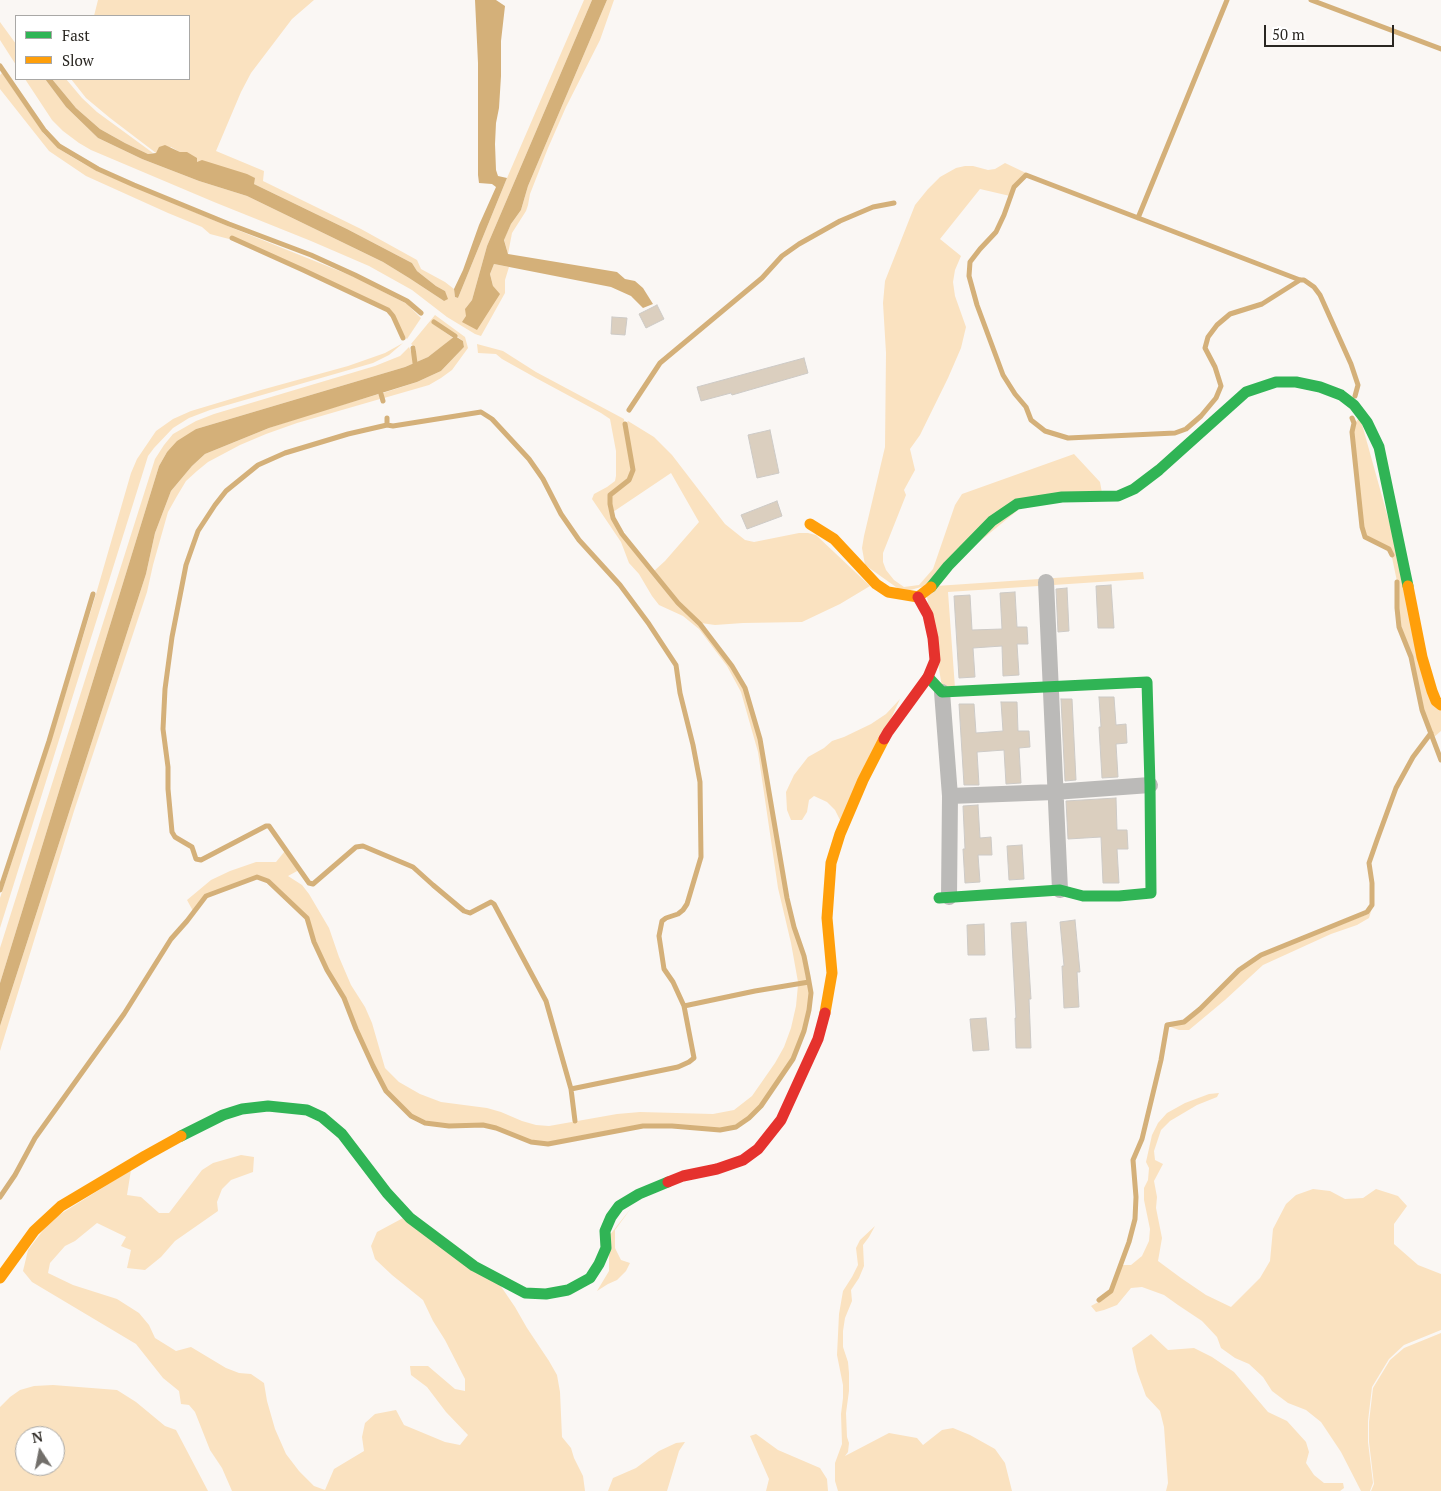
<!DOCTYPE html>
<style>
body{margin:0}
#map{position:relative;width:1441px;height:1491px;overflow:hidden;background:#faf7f4;font-family:"PT Serif",serif}
canvas{display:block}
.legend{position:absolute;left:15px;top:15px;width:175px;height:65px;box-sizing:border-box;background:#fff;border:1px solid #a9a8a6;margin:0;padding:6px 9px;list-style:none;font-size:15px;color:#292621}
.legend li{display:flex;align-items:center;gap:10px;height:25px}
.legend b{width:25px;border:1px solid #a9a8a6}
.north{position:absolute;left:15px;top:1426px;width:50px;height:50px;box-sizing:border-box;background:#fff;border:1px solid #a9a8a6;border-radius:50%;rotate:349deg;font-size:14px;font-weight:700;line-height:20px;text-align:center;color:#292621}
.north::after{content:'';display:block;margin:auto;width:18px;height:22px;background:#726f6b;clip-path:polygon(50% 0,100% 100%,50% 72%,0 100%)}
.scale{position:absolute;left:1264px;top:25px;width:130px;height:22px;box-sizing:border-box;border:2px solid #292621;border-top:0;padding-left:6px;font-size:15px;line-height:18px;white-space:nowrap;color:#292621;-webkit-text-stroke:4px #fff;paint-order:stroke}
</style>
<div id="map">
<canvas width="1441" height="1491"></canvas>
<ul class="legend">
<li><b style="height:6px;background:#30b455"></b>Fast</li>
<li><b style="height:6px;background:#ff9f0a"></b>Slow</li>
</ul>
<div class="north">N</div>
<div class="scale">50 m</div>
</div>
<script>
const context = document.querySelector('canvas').getContext('2d');
context.lineJoin = 'round';
function fillPath(path, color) {
  context.fillStyle = color;
  context.fill(path, 'evenodd');
}
function poly(rows) {
  const path = new Path2D();
  for (const r of rows) {
    path.moveTo(r[0], r[1]);
    for (let i = 2; i < r.length; i += 2) path.lineTo(r[i], r[i + 1]);
  }
  return path;
}
function stroke(path, color, width, dash) {
  context.strokeStyle = color;
  context.lineWidth = width;
  context.lineCap = dash ? 'butt' : 'round';
  context.setLineDash(dash || []);
  context.stroke(path);
}
const green = poly([
 [98,0,314,0,292,19,251,73,241,92,216,151,264,171,263,181,361,229,417,260,421,269,445,282,454,289,455,297,458,298,507,178,584,0,592,0,487,246,472,300,465,309,493,286,490,274,494,264,509,267,505,280,505,293,481,336,475,334,447,317,412,290,369,266,311,241,214,202,91,150,79,143,63,131,52,120,25,79,45,79,66,107,98,138,142,159,199,181,247,196,383,262,409,278,444,301,445,291,436,286,417,271,412,263,347,229,254,184,254,178,197,162,171,147,156,153,110,118,86,98,71,79,189,79,189,16,94,16],
 [607,0,614,0,600,40,566,107,548,148,530,194,528,205,526,211,512,233,508,254,504,239,511,224,521,210,528,186],
 [0,22,16,44,16,65,0,40],
 [2,73,44,134,59,149,79,161,99,172,230,227,357,278,407,304,421,318,407,339,404,336,393,313,389,308,231,236,229,239,210,234,202,227,168,213,86,176,49,151,0,89,0,75],
 [52,79,66,79,82,98,97,112,153,153,148,154,125,143,100,129,76,108],
 [1005,163,1026,173,1013,186,1010,196,980,189,940,239,961,256,955,270,953,282,955,296,966,327,961,348,948,378,920,435,910,449,915,470,904,490,906,495,883,553,883,562,886,570,894,580,904,587,919,585,933,569,955,505,962,494,1074,454,1100,482,1102,493,1034,497,925,586,903,592,865,565,862,548,864,536,885,447,886,353,883,303,885,281,915,205,928,189,940,177,956,168,965,166,973,166,988,170,995,169],
 [435,315,465,337,468,348,452,370,441,378,429,385,384,398,383,393,417,382,441,371,464,347,463,341,435,320,432,323,453,338,428,357,405,367,196,429,167,452,159,466,0,983,0,948,155,459,164,445,173,434,196,421,214,414,375,366,400,356,409,347,415,361,416,348,411,344],
 [403,343,389,355,373,363,210,410,189,418,173,428,154,448,148,456,144,469,0,928,0,898,51,741,96,594,131,473,137,459,156,431,173,419,191,411,261,390,348,366,385,353],
 [477,344,503,351,536,372,624,419,626,441,631,470,628,479,609,494,608,504,611,518,621,535,677,604,699,625,719,650,731,666,744,688,759,739,785,898,793,928,802,956,807,981,798,982,791,943,778,888,758,752,741,692,727,666,699,629,683,616,659,605,652,596,639,574,629,563,621,542,592,499,594,494,607,487,615,481,616,476,616,451,610,419,601,413,536,378,502,359,496,354,478,353],
 [379,394,380,399,297,423,266,434,240,445,208,462,197,471,186,481,177,496,168,512,153,565,147,592,74,811,0,1051,0,1026,146,574,155,533,171,491,192,466,205,454,269,428,308,415],
 [1360,417,1441,709,1441,731,1434,737,1423,709,1412,656,1401,627,1399,608,1399,591,1390,548,1366,536,1363,527,1353,432,1355,423],
 [628,421,654,437,672,455,725,524,745,540,754,542,799,533,808,533,816,535,870,586,840,604,802,622,743,623,715,625,701,623,679,602,654,571,665,561,699,522,671,473,613,512,611,503,612,496,630,481,634,470,626,424],
 [1143,572,1144,579,948,592,955,688,942,687,927,597,936,586],
 [900,699,842,824,835,810,827,802,814,796,809,800,807,812,802,820,791,820,787,810,786,792,794,775,808,757,824,748,832,741,844,737,871,724,886,714],
 [285,851,299,870,288,876,302,885,309,894,329,928,339,957,351,985,365,1007,372,1023,385,1068,399,1082,420,1094,441,1102,487,1108,501,1112,522,1121,536,1125,549,1126,617,1114,640,1112,713,1114,734,1110,752,1096,775,1063,784,1047,791,1028,796,1006,798,985,808,983,810,993,808,1010,803,1030,792,1058,760,1106,748,1117,735,1125,719,1129,672,1125,643,1124,548,1142,532,1141,496,1127,483,1124,449,1125,426,1121,412,1115,387,1090,357,1029,345,997,328,970,315,942,308,918,269,879,257,876,236,885,217,890,205,895,193,911,187,900,211,880,230,871,256,862,276,862],
 [1373,905,1369,918,1357,925,1331,934,1263,965,1225,1000,1189,1030,1179,1030,1168,1026,1184,1023,1201,1010,1240,971,1261,956,1368,914],
 [1219,1093,1217,1097,1197,1105,1170,1121,1161,1130,1154,1151,1155,1160,1163,1164,1154,1181,1157,1197,1156,1208,1162,1238,1158,1261,1181,1278,1206,1295,1231,1307,1260,1278,1270,1261,1273,1229,1286,1204,1296,1195,1313,1189,1330,1191,1345,1199,1363,1198,1376,1189,1398,1196,1407,1206,1394,1224,1394,1244,1418,1265,1441,1274,1441,1330,1404,1345,1389,1359,1372,1387,1368,1421,1368,1442,1373,1483,1370,1491,1361,1491,1341,1452,1321,1422,1306,1410,1288,1403,1272,1391,1263,1377,1249,1364,1235,1358,1221,1348,1217,1337,1202,1321,1178,1305,1164,1295,1142,1287,1131,1288,1117,1305,1104,1310,1096,1312,1091,1306,1100,1301,1112,1291,1122,1265,1131,1265,1142,1256,1149,1241,1150,1229,1144,1200,1144,1188,1148,1180,1149,1168,1146,1162,1152,1135,1158,1123,1167,1113,1185,1103,1209,1094],
 [241,1155,254,1157,253,1172,231,1180,222,1189,217,1202,218,1211,175,1241,161,1257,145,1270,127,1268,131,1250,121,1246,126,1237,97,1223,75,1241,65,1246,50,1263,48,1273,73,1285,117,1299,139,1313,149,1325,155,1338,176,1351,191,1347,226,1368,239,1373,251,1374,264,1383,267,1401,275,1429,286,1454,299,1471,314,1486,325,1490,334,1469,364,1451,362,1437,365,1423,375,1414,396,1410,404,1425,445,1442,460,1445,468,1435,446,1412,427,1387,411,1375,410,1366,428,1366,455,1389,465,1391,465,1379,445,1340,433,1321,423,1300,392,1275,375,1259,371,1246,377,1232,403,1218,500,1285,515,1307,527,1328,549,1361,557,1375,560,1392,562,1437,571,1448,574,1458,583,1476,585,1491,232,1491,222,1468,210,1450,195,1412,189,1405,181,1404,179,1391,163,1378,136,1344,32,1282,23,1271,28,1250,51,1220,131,1170,127,1195,141,1197,159,1213,169,1213,202,1170,213,1163],
 [632,1207,615,1230,615,1248,621,1260,630,1263,626,1271,617,1280,608,1284,597,1291,609,1271,609,1236],
 [875,1226,869,1237,863,1245,864,1266,859,1278,851,1290,852,1301,845,1318,843,1331,843,1347,848,1362,849,1373,849,1391,846,1413,847,1437,849,1443,848,1452,845,1456,889,1433,917,1438,923,1445,942,1430,953,1428,970,1435,995,1449,1005,1463,1012,1491,838,1491,835,1481,835,1463,842,1444,841,1414,843,1398,843,1385,837,1355,839,1314,843,1291,852,1277,858,1265,856,1248,860,1240],
 [1441,1333,1441,1491,1371,1491,1374,1484,1369,1442,1369,1422,1373,1388,1390,1360,1404,1348],
 [1151,1334,1168,1350,1194,1348,1212,1357,1234,1372,1268,1412,1287,1421,1306,1442,1309,1452,1306,1463,1314,1475,1324,1483,1343,1483,1344,1488,1340,1491,1166,1491,1168,1483,1164,1427,1160,1411,1146,1396,1137,1371,1132,1348],
 [53,1385,117,1390,136,1402,165,1426,176,1430,208,1491,0,1491,0,1407,10,1397,20,1390,34,1386],
 [25,1436,55,1436,55,1466,25,1466],
 [756,1434,778,1450,820,1468,827,1479,828,1491,766,1491,769,1479,750,1436],
 [685,1442,679,1451,667,1491,608,1491,613,1478,636,1468,659,1451,676,1443]
]);
const water = poly([
 [475,0,496,0,505,6,501,41,501,76,499,108,496,123,495,144,496,170,498,176,507,178,458,298,455,297,454,289,463,270,479,225,496,187,492,184,479,183,478,175,478,63],
 [592,0,607,0,528,186,521,210,511,224,504,240,508,254,617,272,625,279,635,281,643,288,653,304,643,308,631,296,611,287,494,264,490,274,493,286,500,294,477,330,462,322,466,316,465,309,472,300,487,246],
 [45,79,52,79,76,108,100,129,125,143,148,154,156,153,159,147,165,145,180,152,187,152,197,158,197,162,202,160,247,174,255,178,254,184,347,229,412,263,417,271,436,286,445,291,448,299,444,301,409,278,383,262,247,196,199,181,142,159,98,138,66,107],
 [455,336,463,341,464,347,441,371,417,382,269,428,205,454,192,466,171,491,155,533,146,574,0,1026,0,983,159,466,167,452,177,441,196,429,405,367,428,357]
]);
const stream = poly([
 [1311,0,1441,49],
 [0,66,44,130,59,146,98,169,134,185,229,224,311,255,355,275,407,301,421,313],
 [1138,218,1227,0],
 [232,238,303,270,388,310,393,316,403,338],
 [1300,280,1262,304,1230,314,1217,325,1208,337,1205,348,1215,367,1221,386,1216,398,1201,416,1186,429,1175,433,1068,438,1045,431,1031,420,1026,407,1015,394,1003,375,977,305,969,276,970,262,980,249,996,232,1004,215,1014,187,1026,175,1300,280,1304,280,1314,287,1320,295,1351,364,1358,385,1355,396],
 [434,322,455,336],
 [413,348,415,363],
 [381,394,383,401],
 [629,410,660,363,762,278,782,256,799,244,840,221,873,207,894,203],
 [387,418,387,425],
 [1352,418,1354,423,1352,432,1362,527,1365,537,1389,549,1392,555],
 [1397,582,1397,608,1399,627,1411,657,1422,710,1441,760],
 [0,890,49,741,93,594],
 [684,1006,755,991,809,982],
 [571,1089,678,1067,689,1062,694,1058,684,1006,673,982,664,969,659,936,662,921,666,918,678,914,683,910,687,904,701,857,700,782,693,745,680,693,676,665,649,624,620,585,579,540,561,514,543,479,529,459,492,419,481,412,393,426,387,425,348,434,285,453,258,465,226,491,215,505,198,531,186,565,172,637,165,689,163,729,168,767,168,789,172,832,175,837,192,847,196,859,201,860,266,826,269,826,309,883,313,884,356,847,363,846,413,867,433,885,464,911,470,913,491,902,494,904,546,1001,571,1089,575,1121],
 [0,1197,15,1175,35,1138,124,1014,171,939,187,921,206,896,257,877,268,881,307,918,314,942,327,970,344,998,356,1029,373,1066,386,1091,411,1116,425,1123,449,1126,483,1125,496,1128,531,1142,548,1144,643,1126,672,1126,720,1130,736,1127,749,1118,761,1106,793,1059,804,1031,809,1010,811,993,808,976,804,956,794,927,787,898,760,739,745,688,732,666,700,624,678,603,622,534,613,518,610,504,610,495,629,480,633,470,625,424],
 [1099,1300,1111,1291,1129,1242,1135,1219,1136,1197,1133,1160,1142,1139,1161,1060,1167,1025,1184,1022,1200,1009,1239,970,1261,955,1367,912,1372,905,1372,883,1369,863,1377,840,1396,788,1413,757,1431,733]
]);
const building = poly([
 [657,305,664,319,646,328,639,314,657,305],
 [612,317,627,318,625,335,611,334,612,317],
 [804,358,808,373,732,395,731,393,701,401,697,387,804,358],
 [770,430,779,473,757,478,748,435,770,430],
 [777,501,782,516,747,529,741,515,777,501],
 [1111,585,1114,628,1098,628,1096,586,1111,585],
 [1067,588,1069,631,1058,632,1056,589,1067,588],
 [1015,592,1017,627,1027,627,1028,644,1017,644,1019,675,1003,676,1002,646,973,648,975,677,959,678,954,596,970,595,972,630,1002,629,1000,593,1015,592],
 [1099,697,1114,697,1116,725,1126,724,1127,743,1116,744,1118,777,1102,778,1099,727,1101,727,1099,697],
 [1061,699,1072,699,1076,780,1065,781,1061,699],
 [1001,702,1017,702,1018,731,1029,731,1030,747,1019,748,1021,783,1006,784,1004,750,977,752,979,785,964,785,959,704,974,704,976,733,1003,731,1001,702],
 [1116,798,1117,830,1127,830,1128,849,1117,849,1119,883,1103,883,1101,837,1068,839,1066,801,1116,798],
 [978,805,980,838,991,837,992,855,978,855,980,882,965,883,963,849,965,849,963,806,978,805],
 [1022,845,1024,879,1009,880,1007,846,1022,845],
 [1075,920,1080,972,1077,972,1079,1007,1064,1008,1062,966,1064,966,1060,922,1075,920],
 [1026,922,1031,999,1029,999,1031,1048,1016,1048,1015,1018,1016,1018,1011,923,1026,922],
 [984,924,985,955,968,955,967,925,984,924],
 [986,1018,989,1050,973,1051,970,1019,986,1018]
]);
const street = poly([
 [1046,582,1060,890],
 [942,692,950,796,949,897],
 [950,796,1054,792,1150,785]
]);
const fast = poly([
 [931,587,948,566,992,521,1017,504,1062,497,1118,496,1134,489,1159,470,1246,392,1276,382,1296,382,1320,387,1341,395,1354,405,1367,422,1379,447,1408,586],
 [928,677,942,692,1147,682,1150,785,1151,893,1119,896,1083,896,1060,890,939,898],
 [181,1136,223,1115,242,1109,268,1106,307,1110,322,1117,342,1134,387,1193,410,1218,474,1266,525,1293,546,1294,568,1290,590,1278,599,1264,606,1248,605,1231,611,1217,619,1206,639,1194,668,1182]
]);
const slow = poly([
 [810,524,834,539,876,584,888,592,918,597,931,587],
 [1408,586,1422,657,1432,691,1436,701,1441,705],
 [825,1013,832,973,827,918,831,863,840,834,863,780,884,739],
 [0,1278,34,1231,61,1206,145,1156,181,1136]
]);
const jam = poly([
 [884,739,888,732,928,677,935,660,933,638,928,615,918,597],
 [668,1182,683,1176,717,1169,743,1160,758,1149,781,1120,818,1039,825,1013]
]);
fillPath(green, '#fae2c0');
fillPath(water, '#d4b079');
stroke(stream, '#d4b079', 5);
fillPath(building, '#dbcfbf');
stroke(building, '#cdcac6', 1);
stroke(street, '#bbbab8', 16);
stroke(fast, '#30b455', 11);
stroke(slow, '#ff9f0a', 11);
stroke(jam, '#e5322d', 11);
</script>
